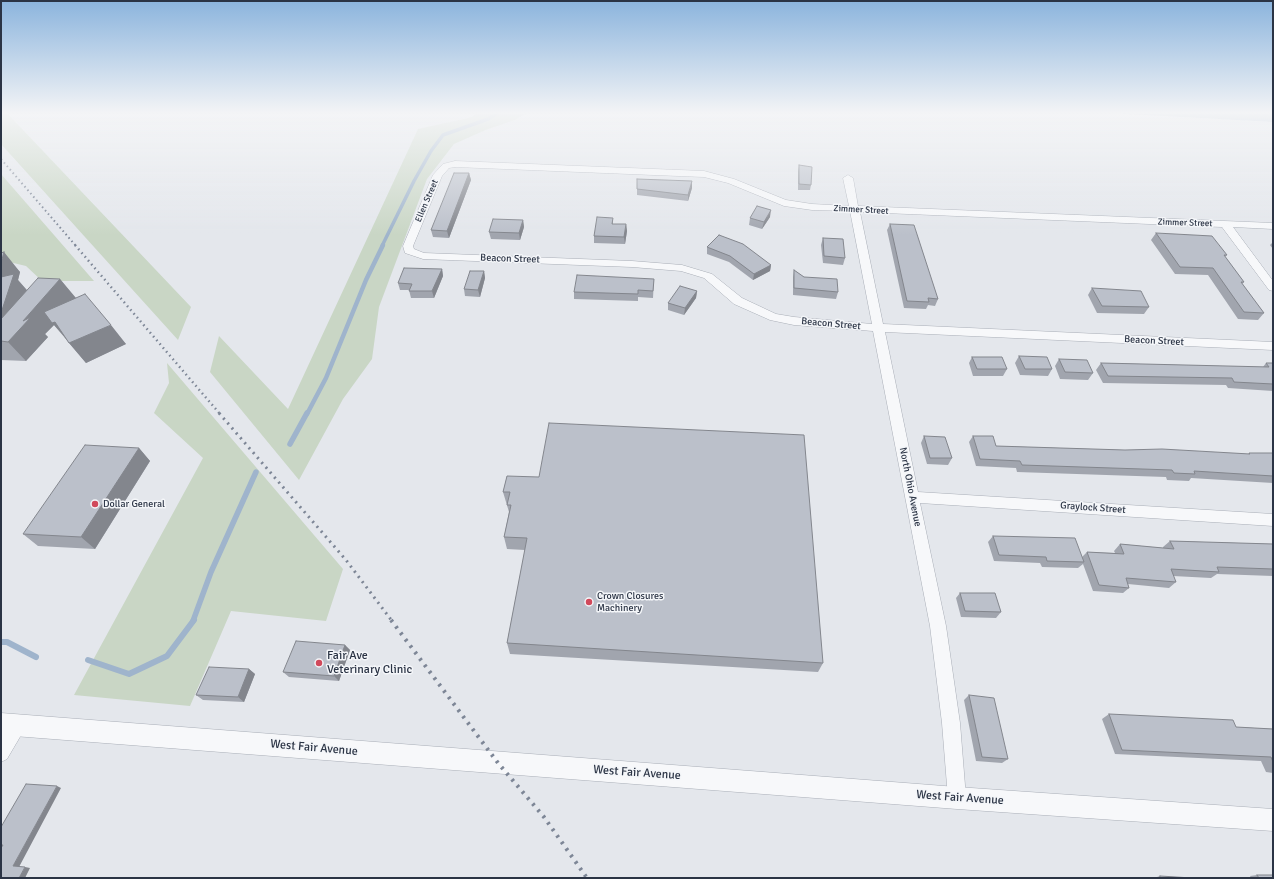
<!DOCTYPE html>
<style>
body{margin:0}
#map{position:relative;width:1274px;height:879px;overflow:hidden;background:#e4e7ec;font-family:Signika,sans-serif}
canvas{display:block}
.frame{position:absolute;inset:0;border:2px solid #2b3445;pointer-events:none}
</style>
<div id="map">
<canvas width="1274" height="879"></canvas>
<div class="frame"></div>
</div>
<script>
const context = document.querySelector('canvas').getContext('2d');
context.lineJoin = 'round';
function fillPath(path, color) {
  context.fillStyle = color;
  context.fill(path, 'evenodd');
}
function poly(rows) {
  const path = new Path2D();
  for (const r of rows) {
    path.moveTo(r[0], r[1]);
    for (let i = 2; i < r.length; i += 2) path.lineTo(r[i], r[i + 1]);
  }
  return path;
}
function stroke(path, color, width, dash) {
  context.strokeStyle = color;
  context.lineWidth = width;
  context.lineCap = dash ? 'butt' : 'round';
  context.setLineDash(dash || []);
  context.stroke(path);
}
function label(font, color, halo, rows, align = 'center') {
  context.font = font + ' Signika,sans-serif';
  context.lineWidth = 3;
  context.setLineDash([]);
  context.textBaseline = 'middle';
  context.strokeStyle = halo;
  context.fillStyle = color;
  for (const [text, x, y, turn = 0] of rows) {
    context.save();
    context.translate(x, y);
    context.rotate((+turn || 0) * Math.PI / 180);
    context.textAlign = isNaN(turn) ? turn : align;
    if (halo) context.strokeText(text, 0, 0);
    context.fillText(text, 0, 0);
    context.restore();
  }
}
const green = poly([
 [1,112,6,112,191,307,178,340,1,144],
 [478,112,529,112,515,120,488,129,454,144,427,179,379,307,372,359,343,399,299,480,210,372,219,336,288,409,418,129,472,117],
 [1,174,94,281,42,281,26,266,1,260],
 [167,363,343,569,326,621,231,611,190,706,74,695,203,458,154,413,169,383]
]);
const water = poly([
 [1093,112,1273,112,1273,122]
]);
const streamFar3 = poly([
 [382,246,414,181,431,151,443,135,488,119,499,112]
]);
const streamFar2 = poly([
 [307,414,326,378,366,280,383,245]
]);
const streamFar1 = poly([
 [290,444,307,413],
 [193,621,211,572,256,472]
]);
const stream = poly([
 [1,642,7,642,36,657],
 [88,660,129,674,167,656,194,620]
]);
const minor = poly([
 [455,161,704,171,734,179,786,200,812,204,849,206,843,178,848,175,853,178,858,206,1273,223,1273,229,1233,227,1273,281,1273,291,1269,290,1222,227,860,212,883,324,1273,342,1273,350,885,332,918,492,1273,514,1273,526,920,503,946,626,960,723,966,798,963,804,957,807,951,804,948,798,942,723,930,626,873,331,794,325,770,320,734,304,704,278,681,271,632,267,423,259,405,253,403,246,433,175,443,164,455,161],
 [455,167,704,177,728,183,784,206,812,210,850,211,872,324,794,317,776,314,742,298,712,274,682,265,632,261,424,253,414,249,413,246,442,176,449,168,455,167],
 [18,716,24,719,27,725,7,759,1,762,1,737,12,719,18,716]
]);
const tertiary = poly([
 [1,713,957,787,1273,809,1273,831,957,809,1,735,1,713]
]);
const railFar3 = poly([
 [1,159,76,246]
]);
const railFar2 = poly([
 [75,245,220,414]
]);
const railFar1 = poly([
 [219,413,346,560,392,621]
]);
const rail = poly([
 [391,620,498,763,544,817,587,878]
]);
const wall = poly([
 [799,165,811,185,810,190,798,190,798,171],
 [469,173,471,180,449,238,433,237,431,230],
 [692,188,688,201,637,195,637,189],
 [770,217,762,229,749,225,750,218],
 [613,218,613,224,626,224,627,231,625,244,594,243,594,236],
 [523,220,524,227,520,240,491,239,489,232],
 [890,224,938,299,935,306,928,305,926,309,904,308,887,230],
 [1156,233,1227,255,1225,257,1244,282,1242,284,1264,313,1258,320,1238,319,1208,275,1175,274,1151,240],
 [823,238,845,258,843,265,823,263,821,245],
 [1273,242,1273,249,1270,245],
 [707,247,771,265,770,271,753,280,729,262,707,254],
 [1,253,20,272,18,280,27,290,60,279,75,298,126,344,86,363,54,325,45,334,48,337,26,361,1,360],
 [442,269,443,276,434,298,411,298,409,290,400,290,398,283],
 [794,270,804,277,838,292,836,299,793,295,793,277],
 [484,271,485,278,480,297,465,296,464,289],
 [654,279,653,298,638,297,638,301,574,299,574,292],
 [1092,288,1149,307,1144,314,1097,313,1088,295],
 [697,291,696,298,684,315,668,310,668,303],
 [1019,356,1052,369,1048,376,1020,375,1015,363],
 [972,357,1007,369,1003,376,973,376,969,363],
 [1059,359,1093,373,1088,380,1060,379,1055,366],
 [1101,363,1263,367,1266,363,1273,363,1273,391,1228,388,1226,385,1103,383,1096,370],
 [924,436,952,458,948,465,927,464,921,443],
 [973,436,996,446,1248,454,1249,453,1273,453,1273,483,1191,478,1189,481,1167,480,1166,477,1017,472,1016,468,976,466,969,442],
 [139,448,150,461,95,549,38,546,23,534],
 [507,476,823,663,818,672,510,654,507,643,525,550,507,549,504,537,509,512,503,492],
 [993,536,1082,557,1087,552,1115,553,1114,551,1120,544,1163,548,1163,547,1170,541,1273,544,1273,576,1217,574,1211,578,1173,576,1176,582,1169,588,1128,584,1129,588,1123,593,1093,591,1083,564,1078,568,1042,567,1040,563,994,561,988,542],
 [960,593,1001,612,996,618,961,617,956,598],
 [345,645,350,650,339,681,289,677,283,672],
 [249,669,255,674,244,702,203,700,196,695],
 [969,695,1008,759,1002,763,976,761,964,700],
 [1109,714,1236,727,1273,729,1273,773,1266,772,1261,761,1115,754,1102,719],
 [1257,875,1273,878,1251,878,1250,876],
 [1160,876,1192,878,1154,878]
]);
const shadedWall = poly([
 [469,173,471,180,449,238,447,231],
 [692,181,692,188,688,201,688,195],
 [771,210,770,217,762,229,764,222],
 [523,220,524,227,520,240,519,233],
 [626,224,627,231,625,244,624,237],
 [4,252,20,272,18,280,30,294,23,321,60,279,76,298,69,342,54,325,45,334,48,337,26,361,8,342,1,325,1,263],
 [771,265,770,271,753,280,754,274],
 [442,269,443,276,434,298,432,291],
 [484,271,485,278,480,297,478,290],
 [697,291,696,298,684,315,685,308],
 [111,325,126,344,86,363,69,343],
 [139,448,150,461,95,549,81,537],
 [345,645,350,650,339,681,334,676],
 [249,669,255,674,244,702,238,697],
 [57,786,61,788,19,867,13,866],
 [25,867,30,868,25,878,19,878]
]);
const building = poly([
 [799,165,812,167,811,185,799,184,799,165],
 [454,173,469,173,447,231,431,230,454,173],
 [637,179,692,181,688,195,637,189,637,179],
 [757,206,771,210,764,222,750,218,757,206],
 [597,217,613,218,612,224,626,224,624,237,594,236,597,217],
 [493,219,523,220,519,233,489,232,493,219],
 [890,224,914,225,938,299,928,298,929,302,907,301,890,224],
 [1156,233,1212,236,1227,255,1224,255,1244,282,1241,282,1264,313,1244,312,1213,268,1180,267,1156,233],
 [719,235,743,244,771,265,754,274,730,256,707,247,719,235],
 [823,238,843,239,845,258,824,256,823,238],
 [4,252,1,263,1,253,4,252],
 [404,268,442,269,432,291,409,291,412,284,398,283,404,268],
 [794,270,804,277,837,279,838,292,794,288,794,270],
 [470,271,484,271,478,290,464,289,470,271],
 [14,274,1,313,1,277,14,274],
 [577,275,654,279,653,291,638,290,638,294,574,292,577,275],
 [38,278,60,279,23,321,31,317,8,342,1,341,1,319,38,278],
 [680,286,697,291,685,308,668,303,680,286],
 [1092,288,1141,291,1149,307,1102,306,1092,288],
 [85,294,111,325,69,343,55,322,52,323,44,312,85,294],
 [1019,356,1047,357,1052,369,1025,369,1019,356],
 [972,357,1002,357,1007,369,977,369,972,357],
 [1059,359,1087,360,1093,373,1065,372,1059,359],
 [1101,363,1269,367,1266,363,1273,363,1273,384,1234,382,1232,378,1108,376,1101,363],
 [549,423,804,435,823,663,507,643,527,538,504,537,511,505,507,505,510,492,503,492,507,476,539,477,549,423],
 [924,436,945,437,952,458,930,458,924,436],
 [973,436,993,436,996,446,1125,450,1162,449,1250,454,1249,453,1273,453,1273,476,1194,471,1195,474,1174,473,1172,470,1022,465,1020,461,980,459,973,436],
 [85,445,139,448,81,537,23,534,85,445],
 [993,536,1075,538,1084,562,1047,561,1046,557,999,555,993,536],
 [1170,541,1273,544,1273,569,1217,567,1219,572,1171,569,1176,582,1126,578,1129,588,1099,585,1087,552,1124,554,1120,544,1174,549,1170,541],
 [960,593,995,593,1001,612,965,611,960,593],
 [296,641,345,645,334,676,283,672,296,641],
 [209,667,249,669,238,697,196,695,209,667],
 [969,695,994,698,1008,759,982,757,969,695],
 [1109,714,1233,720,1236,727,1273,729,1273,762,1271,757,1122,750,1109,714],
 [26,784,57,786,13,866,25,867,19,878,1,878,1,848,3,845,1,845,1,827,26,784],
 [1257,875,1273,875,1273,878,1259,878,1257,875],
 [1160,876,1192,878,1160,878,1160,876]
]);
const markers = [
 [95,504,4,"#d1495b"],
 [589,602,4,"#d1495b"],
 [319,663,4,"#d1495b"]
];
const farStreetnames = [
 ["Ellen Street",427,201,-67],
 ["Zimmer Street",861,210,3],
 ["Zimmer Street",1185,223,2]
];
const streetNames = [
 ["Beacon Street",510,259,2],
 ["Beacon Street",831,324,5],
 ["Beacon Street",1154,341,3],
 ["North Ohio Avenue",910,487,79],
 ["Graylock Street",1093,508,4]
];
const poiNames = [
 ["Dollar General",103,504],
 ["Crown Closures",597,596],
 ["Machinery",597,608]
];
const nearPoinames = [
 ["Fair Ave",327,656],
 ["Veterinary Clinic",327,670]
];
const nearStreetnames = [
 ["West Fair Avenue",314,748,5],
 ["West Fair Avenue",637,773,4],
 ["West Fair Avenue",960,798,4]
];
fillPath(green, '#c9d6c5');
fillPath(water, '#9fb4cc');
stroke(streamFar3, '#9fb4cc', 3.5);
stroke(streamFar2, '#9fb4cc', 4.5);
stroke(streamFar1, '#9fb4cc', 5.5);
stroke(stream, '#9fb4cc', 6);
stroke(minor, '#a9aeb7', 1);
stroke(tertiary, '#a9aeb7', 1);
fillPath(minor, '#f7f8fa');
fillPath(tertiary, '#f7f8fa');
stroke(railFar3, '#7d8696', 2, [1.5, 3]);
stroke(railFar2, '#7d8696', 2.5, [1.5, 3.5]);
stroke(railFar1, '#7d8696', 3, [2, 4.5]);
stroke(rail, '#7d8696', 4, [2.5, 5.5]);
fillPath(wall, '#a1a5ae');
fillPath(shadedWall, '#83868d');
fillPath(building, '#bbc0ca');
stroke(building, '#83868d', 1);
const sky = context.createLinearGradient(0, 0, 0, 235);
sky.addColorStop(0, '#8bb4dd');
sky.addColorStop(0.48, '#f3f4f6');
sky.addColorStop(1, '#f3f4f600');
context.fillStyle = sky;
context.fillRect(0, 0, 1274, 235);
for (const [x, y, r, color] of markers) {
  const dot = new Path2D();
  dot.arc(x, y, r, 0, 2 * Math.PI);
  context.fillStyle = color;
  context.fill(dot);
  stroke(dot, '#f4f6f9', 1.5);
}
label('9px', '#2b3445', '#f4f6f9', farStreetnames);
label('10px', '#2b3445', '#f4f6f9', streetNames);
label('10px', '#2b3445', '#f4f6f9', poiNames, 'left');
label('12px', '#2b3445', '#f4f6f9', nearPoinames, 'left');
label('12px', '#2b3445', '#f4f6f9', nearStreetnames);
</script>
